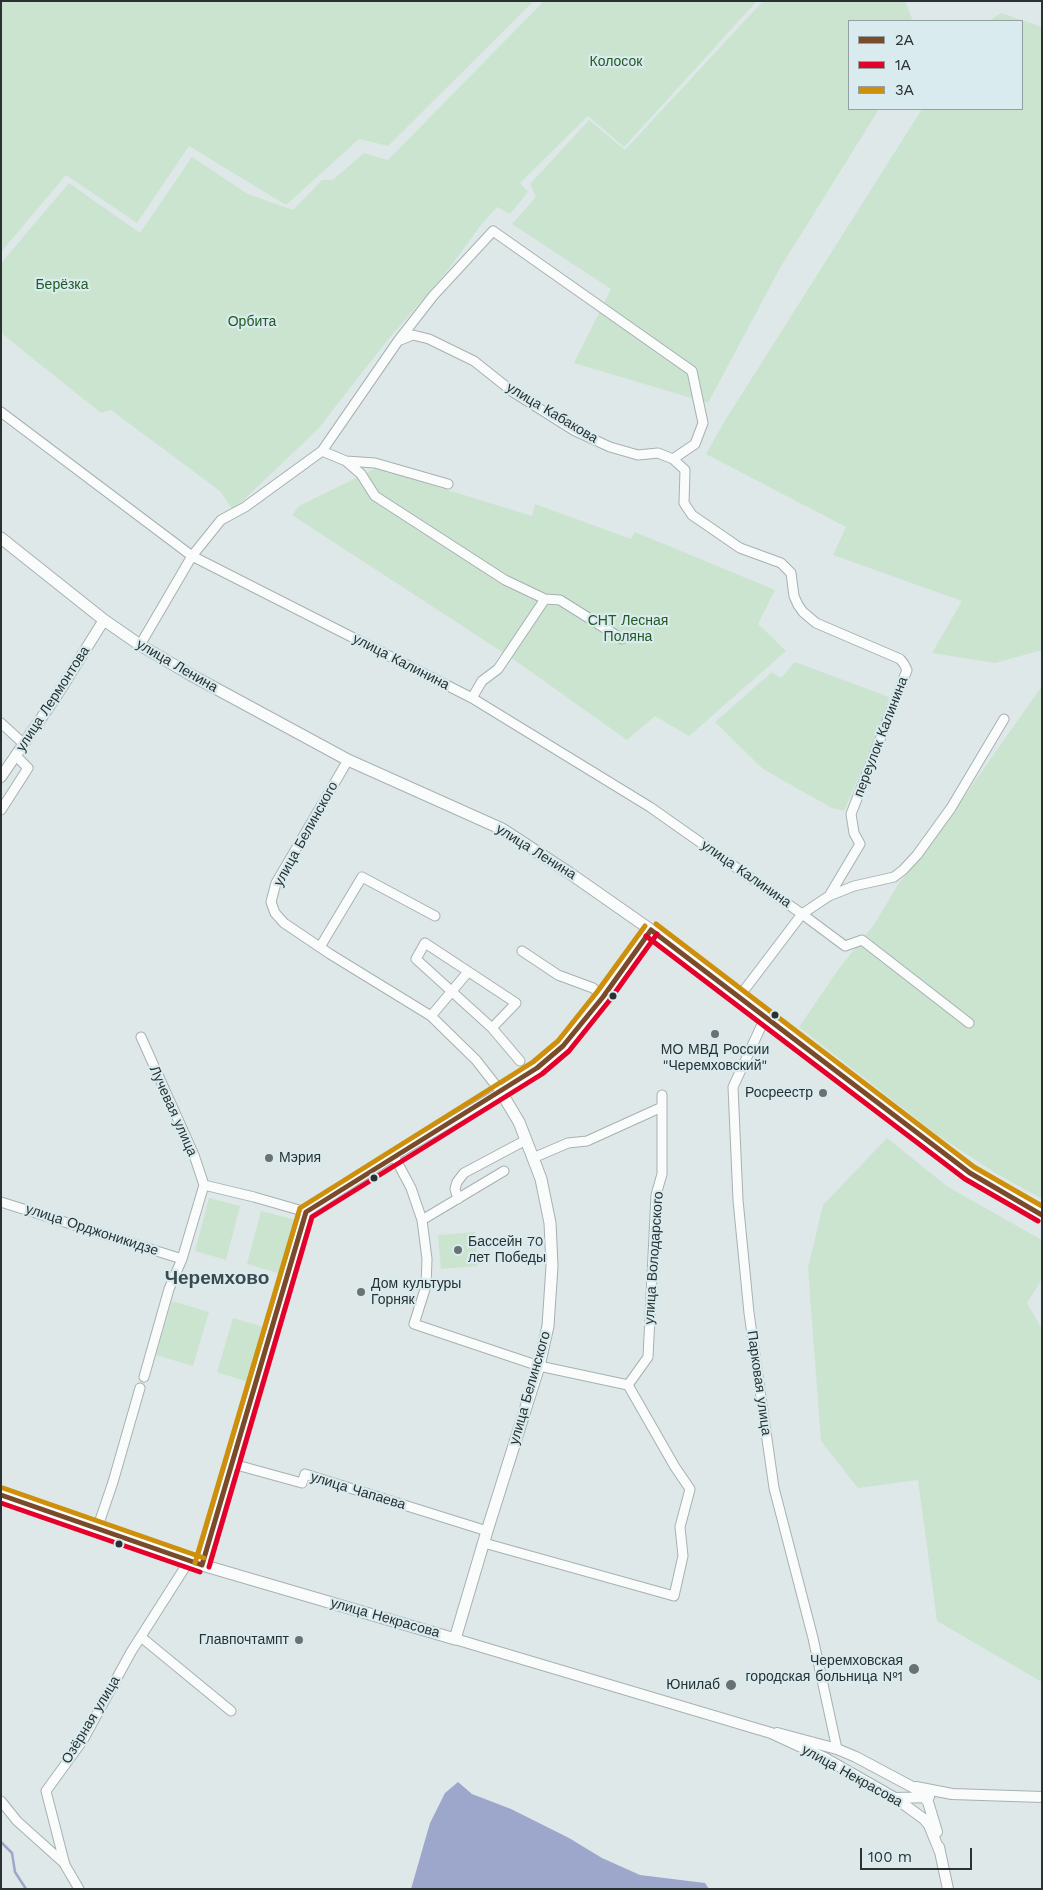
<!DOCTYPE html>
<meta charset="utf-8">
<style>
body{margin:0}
#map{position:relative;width:1043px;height:1890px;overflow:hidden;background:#dee8e9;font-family:"Work Sans",sans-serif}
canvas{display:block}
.frame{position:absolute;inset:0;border:2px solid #2a3132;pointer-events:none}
.legend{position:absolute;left:848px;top:20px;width:175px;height:90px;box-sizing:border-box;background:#d9ebee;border:1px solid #93a1a3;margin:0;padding:6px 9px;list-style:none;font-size:15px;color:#2a3132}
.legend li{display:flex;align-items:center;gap:10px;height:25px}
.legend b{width:25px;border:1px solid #93a1a3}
.scale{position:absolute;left:860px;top:1848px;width:112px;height:22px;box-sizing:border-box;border:2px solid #2a3132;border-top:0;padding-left:6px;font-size:15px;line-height:18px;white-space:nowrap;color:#2a3132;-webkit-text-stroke:4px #d9ebee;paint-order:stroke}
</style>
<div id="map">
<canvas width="1043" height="1890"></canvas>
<div class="frame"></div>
<ul class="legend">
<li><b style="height:6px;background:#7a4b2a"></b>2А</li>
<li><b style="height:6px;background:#e4002b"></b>1А</li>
<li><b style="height:6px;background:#ce8f0a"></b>3А</li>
</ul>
<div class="scale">100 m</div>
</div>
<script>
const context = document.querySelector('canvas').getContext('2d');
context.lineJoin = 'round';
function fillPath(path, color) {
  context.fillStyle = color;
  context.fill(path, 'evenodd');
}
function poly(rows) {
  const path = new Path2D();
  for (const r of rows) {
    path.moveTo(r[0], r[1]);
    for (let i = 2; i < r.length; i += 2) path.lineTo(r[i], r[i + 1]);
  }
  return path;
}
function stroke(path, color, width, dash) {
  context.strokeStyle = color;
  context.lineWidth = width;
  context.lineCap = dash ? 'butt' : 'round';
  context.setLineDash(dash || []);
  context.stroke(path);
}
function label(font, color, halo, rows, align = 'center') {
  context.font = font + ' "Work Sans",sans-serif';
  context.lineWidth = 4.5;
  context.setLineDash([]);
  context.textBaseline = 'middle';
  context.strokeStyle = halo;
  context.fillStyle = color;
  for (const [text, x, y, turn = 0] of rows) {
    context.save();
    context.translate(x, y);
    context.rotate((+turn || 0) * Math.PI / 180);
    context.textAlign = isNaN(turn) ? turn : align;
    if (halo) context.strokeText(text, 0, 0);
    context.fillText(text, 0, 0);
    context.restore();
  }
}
const green = poly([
 [1,1,534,1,388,146,359,139,286,205,189,146,137,223,66,175,1,252],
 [544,1,757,1,624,147,588,116,520,183,528,192,510,214,497,207,481,225,444,275,386,342,318,429,233,510,220,491,111,410,101,413,1,333,1,263,69,183,140,233,192,157,248,194,293,210,322,180,333,180,364,153,388,160],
 [763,1,905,1,913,21,849,21,849,109,879,109,780,268,708,403,574,363,611,289,512,224,536,197,530,184,589,120,625,150],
 [1001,13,1042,27,1042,650,995,663,932,653,962,601,833,555,846,527,706,454,726,419,922,109,1022,109,1022,21,989,21],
 [376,468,532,516,535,504,631,539,635,532,775,590,758,624,786,651,689,736,655,716,627,740,513,659,292,515,299,506],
 [795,662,889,697,884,716,844,811,832,808,763,769,715,722,772,672,781,678],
 [1042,686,1042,1199,997,1174,936,1134,799,1027,838,970,875,923,899,883,923,855],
 [887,1138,948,1187,1042,1240,1042,1279,1027,1303,1042,1329,1042,1682,937,1621,918,1480,858,1488,821,1441,808,1268,823,1205],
 [209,1198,240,1206,226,1260,195,1251],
 [261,1211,296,1220,281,1274,247,1264],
 [475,1232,478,1266,441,1269,438,1235],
 [172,1301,209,1312,193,1366,156,1355],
 [233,1318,264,1327,248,1382,217,1372]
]);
const water = poly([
 [458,1782,472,1794,511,1809,569,1838,602,1858,640,1875,705,1883,709,1889,411,1889,430,1823,445,1793]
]);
const stream = poly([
 [1,1842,12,1853,15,1872,26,1889]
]);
const minor = poly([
 [398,341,413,335,429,339,474,361,513,392,575,431,610,447,638,455,658,453,673,459,685,470,684,503,692,515,740,548,781,563,791,573,794,596,798,605,803,612,816,623,900,659,904,664,907,670,851,814,854,833,860,844,829,896,802,914,739,997],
 [1,412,192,556,472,698,650,807,802,914,845,946,862,940,969,1023],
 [322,451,346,461,375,463,448,484],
 [346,461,361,474,375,496,505,580,545,599],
 [140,645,192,556,221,520,245,507,322,451,398,341,433,296,493,231,692,371,703,423,695,444,673,459],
 [472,698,482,681,498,669,545,599,560,600,622,639],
 [1,723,24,744],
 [1,810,28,768,16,756],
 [829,896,854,886,894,877,903,870,917,855,951,808,1004,719],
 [320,947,362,877,435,916],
 [522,951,558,975,593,988,603,997],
 [431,1016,468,972],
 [765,1018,733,1087,738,1200,749,1313,774,1488,813,1638,837,1749],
 [492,1028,516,1003,425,943,416,959,492,1028,520,1061],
 [141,1037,194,1155,204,1185],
 [394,1156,411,1188,422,1220,427,1259,426,1286,414,1324,539,1366,628,1385,675,1467,690,1489,680,1527,683,1556,674,1596,484,1543],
 [533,1158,568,1143,587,1141,662,1107],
 [204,1185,254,1197,306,1212],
 [458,1199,455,1189,457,1182,464,1173,526,1140],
 [1,1202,182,1259],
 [422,1220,504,1171],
 [144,1377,169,1289,182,1259,204,1185],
 [628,1385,648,1357,656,1195,662,1174,662,1095],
 [233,1464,302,1483,305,1474,487,1531],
 [97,1529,113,1482,140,1388],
 [202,1565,306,1212,394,1156,501,1092,476,1060,431,1016,330,954,284,923,275,913,271,902,276,883,348,760],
 [141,1637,231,1711],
 [1,1801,17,1821,65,1864],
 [79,1889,65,1865,46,1791,83,1740,131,1652,189,1561]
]);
const tertiary = poly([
 [1,777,57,695,104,620],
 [455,1639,771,1733,825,1758,895,1798,924,1819,929,1825,940,1852],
 [777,1733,837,1749,856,1757,918,1790,928,1802,937,1832],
 [916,1787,952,1794,1042,1797],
 [896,1798,929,1797],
 [939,1847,948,1889]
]);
const secondary = poly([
 [1,538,104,620,140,645,191,675,348,760,502,829,568,872,651,930,970,1173,1042,1215],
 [1,1495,202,1565,455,1639,487,1531,539,1366,548,1326,552,1266,550,1223,541,1179,533,1158,519,1122,501,1092,537,1068,563,1046,603,997,651,930]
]);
const bus1 = poly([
 [651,930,970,1173,1042,1215],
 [1,1495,202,1565],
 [202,1565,306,1212,537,1068,563,1046,603,997,651,930]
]);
const bus2 = poly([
 [646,936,965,1179,1038,1221],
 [1,1503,200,1572],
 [209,1567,312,1217,542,1074,569,1051,609,1001,657,934]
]);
const bus3 = poly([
 [656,924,974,1167,1042,1206],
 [3,1488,204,1558],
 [195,1563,300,1208,533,1062,558,1041,597,992,645,926]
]);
const markers = [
 [613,996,4.5,"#2a3132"],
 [775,1015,4.5,"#2a3132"],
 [715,1034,5,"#697172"],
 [823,1093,5,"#697172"],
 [269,1158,5,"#697172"],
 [374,1178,4.5,"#2a3132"],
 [458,1250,5,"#697172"],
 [361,1292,5,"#697172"],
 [119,1544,4.5,"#2a3132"],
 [299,1640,5,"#697172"],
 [914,1669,6,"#697172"],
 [731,1685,6,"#697172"]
];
const parkNames = [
 ["Колосок",616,62],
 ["Берёзка",62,285],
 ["Орбита",252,322],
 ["СНТ Лесная",628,621],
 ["Поляна",628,637]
];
const streetNames = [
 ["улица Кабакова",552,413,31],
 ["улица Калинина",401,662,27],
 ["улица Ленина",177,666,30],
 ["улица Лермонтова",53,699,-57],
 ["переулок Калинина",881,737,-69],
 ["улица Белинского",306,834,-61],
 ["улица Ленина",536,852,32],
 ["улица Калинина",746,874,35],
 ["Лучевая улица",173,1111,66],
 ["улица Орджоникидзе",92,1230,18],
 ["улица Володарского",654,1258,-86],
 ["Парковая улица",759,1383,82],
 ["улица Белинского",530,1388,-74],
 ["улица Чапаева",358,1491,17],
 ["улица Некрасова",385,1618,16],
 ["Озёрная улица",91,1720,-59],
 ["улица Некрасова",852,1776,29]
];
const poiNames = [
 ["МО МВД России",715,1050,"center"],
 ["\"Черемховский\"",715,1066,"center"],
 ["Росреестр",813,1093],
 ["Мэрия",279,1158,"left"],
 ["Бассейн 70",468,1242,"left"],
 ["лет Победы",468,1258,"left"],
 ["Дом культуры",371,1284,"left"],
 ["Горняк",371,1300,"left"],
 ["Главпочтампт",289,1640],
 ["Черемховская",903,1661],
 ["городская больница №1",903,1677],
 ["Юнилаб",720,1685]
];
const districtNames = [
 ["Черемхово",217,1278]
];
fillPath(green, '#cbe4cf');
fillPath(water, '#9da7cc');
stroke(stream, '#9da7cc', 2.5);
stroke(minor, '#a8b0b1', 11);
stroke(tertiary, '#a8b0b1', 12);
stroke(secondary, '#a8b0b1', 13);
stroke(minor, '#fafcfc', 9);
stroke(tertiary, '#fafcfc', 10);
stroke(secondary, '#fafcfc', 11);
stroke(bus1, '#7a4b2a', 5);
stroke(bus2, '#e4002b', 5);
stroke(bus3, '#ce8f0a', 5);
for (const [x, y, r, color] of markers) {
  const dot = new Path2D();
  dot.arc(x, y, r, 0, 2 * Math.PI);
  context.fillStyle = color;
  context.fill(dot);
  stroke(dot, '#d9ebee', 2);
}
label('14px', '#205b20', '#d9ebee', parkNames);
label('14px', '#2a3132', '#d9ebee', streetNames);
label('14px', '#2a3132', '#d9ebee', poiNames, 'right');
label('bold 19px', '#3b4a4d', '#d9ebee', districtNames);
</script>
